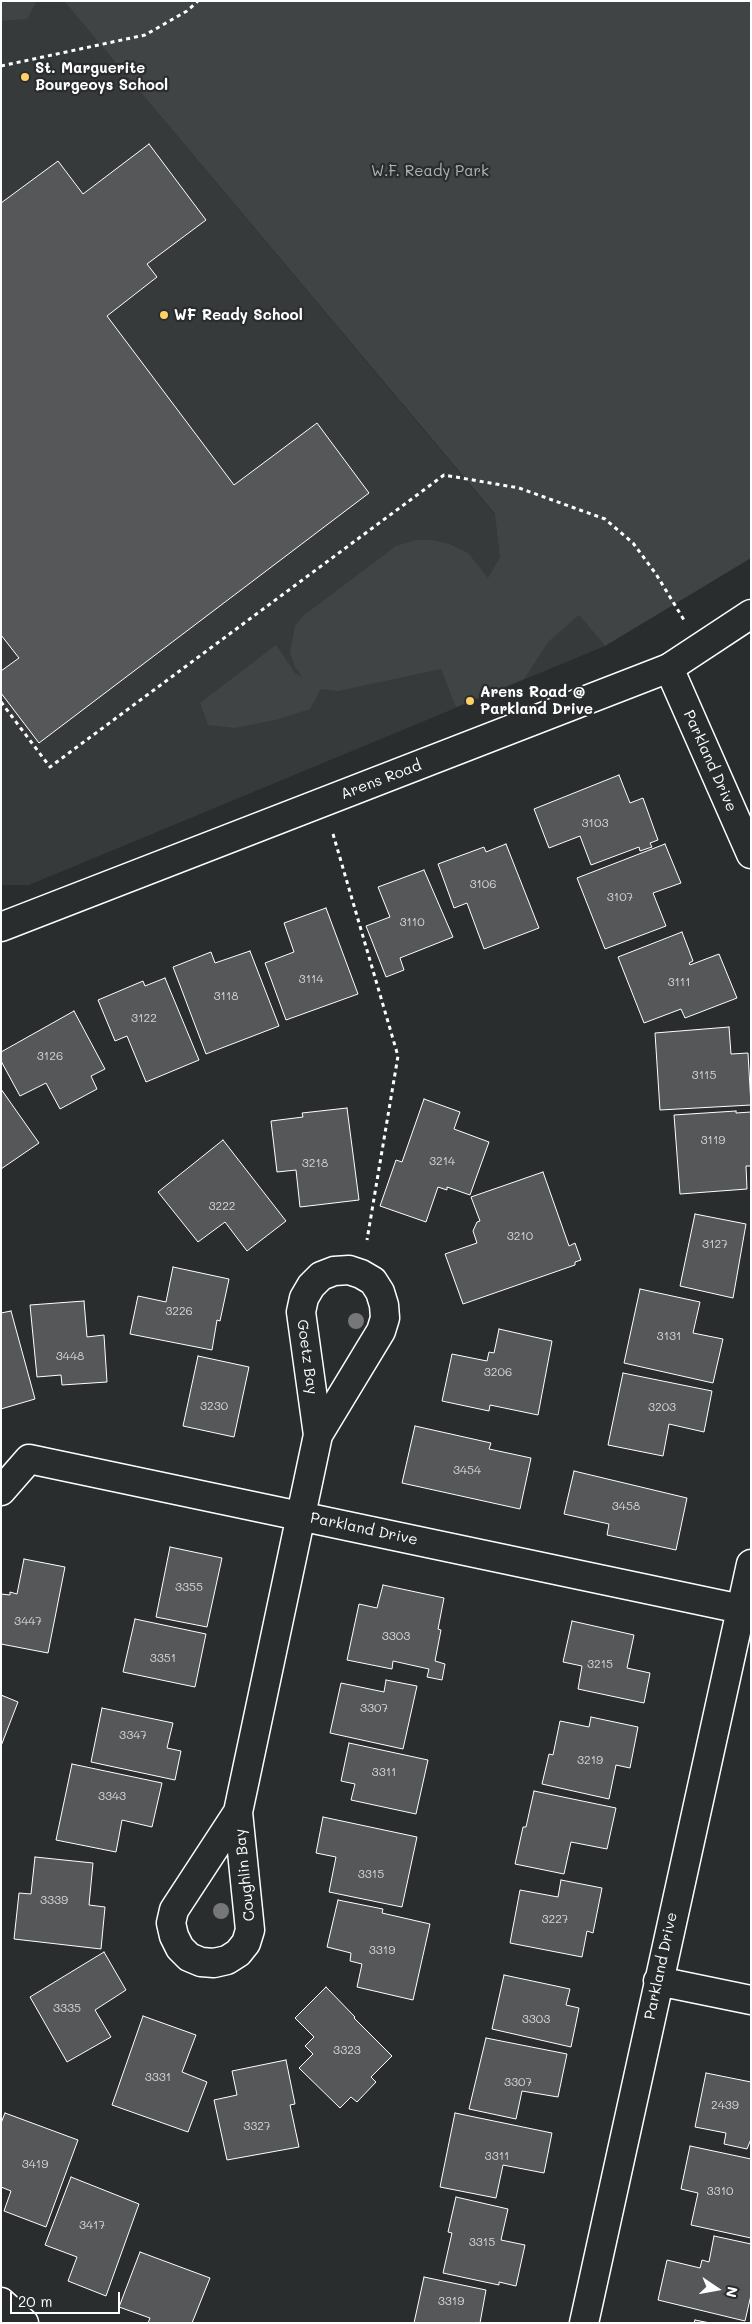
<!DOCTYPE html>
<style>
body{margin:0}
#map{position:relative;width:752px;height:2324px;overflow:hidden;background:#2a2d2e;font-family:Mali,sans-serif}
canvas{display:block}
.frame{position:absolute;inset:0;border:2px solid #fff;pointer-events:none}
.north{position:absolute;left:692px;top:2264px;width:50px;height:50px;-webkit-text-stroke:4px #2a2d2e;paint-order:stroke;rotate:102deg;font-size:14px;font-weight:700;line-height:20px;text-align:center;color:#fff}
.north::after{content:'';display:block;margin:auto;width:18px;height:22px;background:#fff;clip-path:polygon(50% 0,100% 100%,50% 72%,0 100%)}
.scale{position:absolute;left:10px;top:2292px;width:110px;height:22px;box-sizing:border-box;border:2px solid #fff;border-top:0;padding-left:6px;font-size:15px;line-height:18px;white-space:nowrap;color:#fff;-webkit-text-stroke:4px #2a2d2e;paint-order:stroke}
</style>
<div id="map">
<canvas width="752" height="2324"></canvas>
<div class="frame"></div>
<div class="north">N</div>
<div class="scale">20 m</div>
</div>
<script>
const context = document.querySelector('canvas').getContext('2d');
context.lineJoin = 'round';
function fillPath(path, color) {
  context.fillStyle = color;
  context.fill(path, 'evenodd');
}
function poly(rows) {
  const path = new Path2D();
  for (const r of rows) {
    path.moveTo(r[0], r[1]);
    for (let i = 2; i < r.length; i += 2) path.lineTo(r[i], r[i + 1]);
  }
  return path;
}
function stroke(path, color, width, dash) {
  context.strokeStyle = color;
  context.lineWidth = width;
  context.lineCap = dash ? 'butt' : 'round';
  context.setLineDash(dash || []);
  context.stroke(path);
}
function label(font, color, halo, rows, align = 'center') {
  context.font = font + ' Mali,sans-serif';
  context.lineWidth = 4.5;
  context.setLineDash([]);
  context.textBaseline = 'middle';
  context.strokeStyle = halo;
  context.fillStyle = color;
  for (const [text, x, y, turn = 0] of rows) {
    context.save();
    context.translate(x, y);
    context.rotate((+turn || 0) * Math.PI / 180);
    context.textAlign = isNaN(turn) ? turn : align;
    if (halo) context.strokeText(text, 0, 0);
    context.fillText(text, 0, 0);
    context.restore();
  }
}
const built = poly([
 [1,1,64,1,605,646,29,885,1,885]
]);
const green = poly([
 [1,1,37,1,27,19,1,21],
 [64,1,751,1,751,558,605,646,579,615,548,642,524,679,456,707,441,669,338,691,321,689,310,709,275,720,235,728,208,725,200,703,276,645,295,673,303,678,295,667,290,652,295,626,303,616,396,546,416,540,432,540,449,544,468,553,488,578,500,557,495,514]
]);
const building = poly([
 [149,144,206,220,147,264,157,277,107,316,234,485,317,423,369,493,39,743,1,693,1,671,19,658,1,635,1,203,58,161,83,194,149,144],
 [619,775,630,803,643,798,658,840,650,843,652,847,640,851,639,847,591,865,580,836,549,848,534,809,619,775],
 [506,844,539,928,484,949,467,903,454,908,438,864,484,847,486,852,506,844],
 [665,844,681,883,653,893,666,926,605,949,577,878,665,844],
 [424,870,453,937,400,958,404,970,386,977,366,926,390,917,378,887,424,870],
 [326,908,358,994,286,1020,265,963,294,952,284,923,326,908],
 [682,932,693,961,689,963,690,965,719,954,737,998,685,1018,681,1009,644,1023,618,957,682,932],
 [250,951,279,1026,206,1054,173,967,211,952,215,963,250,951],
 [165,978,199,1060,146,1082,127,1036,115,1041,98,1000,143,981,145,986,165,978],
 [74,1011,105,1069,91,1076,97,1089,60,1109,46,1083,20,1096,1,1061,1,1052,74,1011],
 [729,1027,731,1054,748,1053,751,1105,660,1110,655,1033,729,1027],
 [1,1089,39,1143,1,1169,1,1089],
 [424,1099,460,1112,454,1129,489,1142,470,1195,447,1187,447,1190,438,1187,426,1222,380,1206,396,1160,402,1162,424,1099],
 [347,1108,359,1200,300,1207,296,1170,277,1172,271,1121,303,1117,302,1113,347,1108],
 [736,1111,736,1113,751,1112,751,1166,746,1166,747,1189,680,1194,674,1115,736,1111],
 [223,1140,286,1221,247,1251,225,1222,198,1242,158,1192,223,1140],
 [543,1172,569,1246,575,1243,581,1260,575,1262,575,1265,463,1304,445,1254,477,1243,473,1231,477,1222,480,1221,471,1197,543,1172],
 [695,1214,746,1224,733,1298,680,1286,695,1214],
 [173,1267,229,1279,220,1321,217,1320,212,1350,130,1334,138,1296,166,1302,173,1267],
 [640,1289,700,1302,693,1333,723,1339,713,1383,624,1363,640,1289],
 [84,1301,87,1337,104,1335,107,1382,62,1385,61,1375,37,1377,30,1305,84,1301],
 [11,1311,35,1399,1,1409,1,1313,11,1311],
 [499,1329,552,1341,538,1415,490,1405,489,1411,442,1401,452,1354,487,1361,489,1352,494,1353,499,1329],
 [198,1356,249,1367,234,1437,183,1426,198,1356],
 [623,1373,712,1391,704,1432,669,1424,663,1456,608,1445,623,1373],
 [415,1426,491,1443,489,1449,531,1458,520,1509,402,1483,415,1426],
 [574,1471,687,1498,676,1550,607,1535,609,1524,564,1514,574,1471],
 [170,1547,222,1558,207,1627,156,1617,170,1547],
 [24,1559,65,1567,48,1653,1,1644,1,1594,10,1595,10,1592,17,1594,24,1559],
 [383,1585,444,1598,438,1629,441,1630,435,1661,445,1664,442,1680,427,1677,429,1669,393,1661,392,1669,347,1660,359,1604,377,1608,383,1585],
 [135,1619,206,1634,195,1687,123,1672,135,1619],
 [572,1621,634,1635,627,1668,650,1673,644,1703,578,1689,582,1666,563,1662,572,1621],
 [386,1680,417,1686,403,1749,330,1733,341,1683,384,1692,386,1680],
 [1,1695,18,1702,1,1746,1,1695],
 [102,1708,173,1723,167,1748,181,1751,175,1780,91,1762,102,1708],
 [591,1717,638,1727,630,1768,616,1765,609,1799,542,1784,549,1754,553,1755,560,1721,589,1727,591,1717],
 [349,1743,428,1760,416,1814,351,1800,355,1784,341,1781,349,1743],
 [72,1764,162,1783,152,1827,122,1820,116,1852,56,1840,72,1764],
 [534,1791,616,1808,607,1849,571,1842,564,1874,515,1864,523,1827,526,1827,534,1791],
 [323,1817,417,1837,402,1907,329,1892,336,1857,316,1853,323,1817],
 [35,1857,93,1863,89,1905,105,1907,101,1949,14,1939,19,1893,31,1894,35,1857],
 [561,1880,602,1888,593,1933,587,1931,582,1957,510,1943,520,1890,558,1897,561,1880],
 [338,1900,383,1909,382,1913,430,1924,413,2000,357,1987,362,1964,350,1961,351,1953,327,1947,338,1900],
 [104,1952,126,1990,95,2010,111,2037,67,2062,30,1997,104,1952],
 [504,1975,570,1989,566,2005,579,2008,571,2047,492,2029,504,1975],
 [326,1987,355,2017,354,2018,392,2056,371,2077,376,2082,357,2102,351,2097,340,2108,299,2068,313,2054,305,2046,314,2037,295,2018,326,1987],
 [143,2016,196,2035,182,2072,207,2082,188,2132,112,2105,143,2016],
 [486,2038,567,2054,558,2097,522,2091,516,2119,469,2109,486,2038],
 [286,2060,295,2104,290,2105,299,2147,227,2160,214,2100,237,2095,232,2071,286,2060],
 [706,2073,751,2082,751,2139,747,2149,724,2144,726,2133,695,2127,706,2073],
 [5,2113,78,2140,46,2227,4,2211,11,2191,1,2187,1,2123,5,2113],
 [455,2113,552,2133,544,2173,503,2165,496,2198,440,2187,455,2113],
 [690,2146,751,2159,751,2238,691,2225,698,2193,681,2189,690,2146],
 [71,2177,139,2204,106,2296,68,2281,77,2257,45,2245,71,2177],
 [456,2197,508,2209,501,2240,525,2245,516,2286,499,2282,499,2285,443,2273,452,2233,448,2232,456,2197],
 [714,2236,751,2244,751,2295,745,2321,658,2300,667,2260,700,2268,702,2260,709,2262,714,2236],
 [140,2252,210,2278,192,2323,148,2323,150,2318,119,2307,140,2252],
 [424,2277,486,2290,480,2323,414,2323,424,2277],
 [695,2320,710,2323,694,2323,695,2320]
]);
const path = poly([
 [1,66,145,35,187,11,198,1],
 [1,702,50,767,444,475,519,488,605,519,633,543,656,574,684,620],
 [333,834,398,1056,367,1240]
]);
const street = poly([
 [669,668,751,854],
 [349,1270,361,1274,373,1281,380,1292,384,1305,385,1318,381,1331,318,1435,301,1312,304,1298,311,1286,321,1276,334,1271,349,1270],
 [1,1491,29,1459,741,1609],
 [238,1812,318,1435],
 [238,1812,250,1930,246,1943,238,1953,227,1960,214,1963,201,1962,189,1957,180,1948,174,1936,171,1923,174,1910,238,1812],
 [658,1981,751,2000],
 [1,2302,24,2323],
 [584,2323,751,1564]
]);
const secondary = poly([
 [1,927,669,668,751,614]
]);
const trees = [
 [356,1321],
 [221,1911]
];
const markers = [
 [25,77,5,"#ffd166"],
 [164,315,5,"#ffd166"],
 [470,701,5,"#ffd166"]
];
const numberNames = [
 ["3103",595,823],
 ["3106",483,884],
 ["3107",620,897],
 ["3110",412,922],
 ["3114",311,979],
 ["3111",679,982],
 ["3118",226,996],
 ["3122",144,1018],
 ["3126",50,1056],
 ["3115",704,1075],
 ["3119",713,1140],
 ["3214",442,1161],
 ["3218",315,1163],
 ["3222",222,1206],
 ["3210",520,1236],
 ["3127",715,1244],
 ["3226",179,1311],
 ["3131",669,1336],
 ["3448",70,1356],
 ["3206",498,1372],
 ["3230",214,1406],
 ["3203",662,1407],
 ["3454",467,1470],
 ["3458",626,1506],
 ["3355",189,1587],
 ["3447",28,1621],
 ["3303",396,1636],
 ["3351",163,1658],
 ["3215",600,1664],
 ["3307",374,1708],
 ["3347",133,1735],
 ["3219",590,1760],
 ["3311",384,1772],
 ["3343",112,1796],
 ["3315",371,1874],
 ["3339",54,1900],
 ["3227",555,1919],
 ["3319",382,1950],
 ["3335",67,2008],
 ["3303",536,2019],
 ["3323",347,2050],
 ["3331",158,2077],
 ["3307",518,2082],
 ["2439",725,2105],
 ["3327",257,2126],
 ["3311",497,2156],
 ["3419",35,2164],
 ["3310",720,2191],
 ["3417",92,2225],
 ["3315",482,2242],
 ["3319",451,2301]
];
const poiNames = [
 ["St. Marguerite",35,68],
 ["Bourgeoys School",35,85],
 ["WF Ready School",174,315],
 ["Arens Road @",480,692],
 ["Parkland Drive",480,709]
];
const parkNames = [
 ["W.F. Ready Park",430,171]
];
const streetNames = [
 ["Parkland Drive",710,761,66],
 ["Arens Road",381,780,-21],
 ["Goetz Bay",307,1357,82],
 ["Parkland Drive",364,1529,12],
 ["Coughlin Bay",245,1875,-96],
 ["Parkland Drive",661,1966,-78]
];
fillPath(built, '#373a3b');
fillPath(green, '#414445');
fillPath(building, '#555758');
stroke(building, '#fff', 1);
stroke(street, '#fff', 31);
stroke(secondary, '#fff', 31);
stroke(path, '#fff', 3, [4, 4]);
stroke(street, '#2a2d2e', 28);
stroke(secondary, '#2a2d2e', 28);
context.fillStyle = '#757778';
for (const [x, y] of trees) {
  context.beginPath();
  context.arc(x, y, 8, 0, 2 * Math.PI);
  context.fill();
}
for (const [x, y, r, color] of markers) {
  const dot = new Path2D();
  dot.arc(x, y, r, 0, 2 * Math.PI);
  context.fillStyle = color;
  context.fill(dot);
  stroke(dot, '#2a2d2e', 2);
}
label('12px', '#d4d5d5', null, numberNames);
label('bold 15px', '#fff', '#2a2d2e', poiNames, 'left');
label('15px', '#b3b4b5', '#2a2d2e', parkNames);
label('15px', '#fff', '#2a2d2e', streetNames);
</script>
